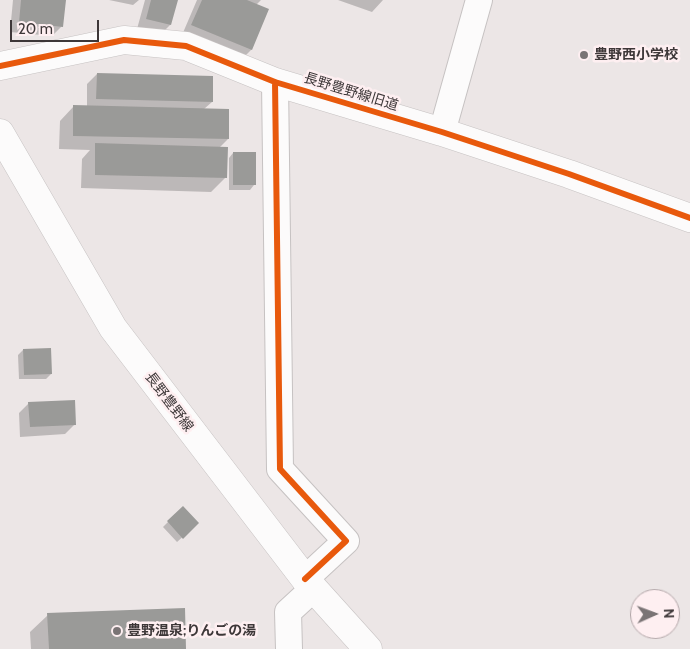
<!DOCTYPE html>
<meta charset="utf-8">
<style>
body{margin:0}
#map{position:relative;width:690px;height:649px;overflow:hidden;background:#ece6e6;font-family:Cabin,sans-serif}
canvas{display:block}
.north{position:absolute;left:630px;top:589px;width:50px;height:50px;box-sizing:border-box;background:#feeff1;border:1px solid #b1a5a7;border-radius:50%;rotate:88deg;font-size:14px;font-weight:700;line-height:20px;text-align:center;color:#3d3738}
.north::after{content:'';display:block;margin:auto;width:18px;height:22px;background:#7a7475;clip-path:polygon(50% 0,100% 100%,50% 72%,0 100%)}
.scale{position:absolute;left:10px;top:20px;width:89px;height:22px;box-sizing:border-box;border:2px solid #3d3738;border-top:0;padding-left:6px;font-size:15px;line-height:18px;white-space:nowrap;color:#3d3738;-webkit-text-stroke:4px #feeff1;paint-order:stroke}
</style>
<div id="map">
<canvas width="690" height="649"></canvas>
<div class="north">N</div>
<div class="scale">20 m</div>
</div>
<script>
const context = document.querySelector('canvas').getContext('2d');
context.lineJoin = 'round';
function fillPath(path, color) {
  context.fillStyle = color;
  context.fill(path, 'evenodd');
}
function poly(rows) {
  const path = new Path2D();
  for (const r of rows) {
    path.moveTo(r[0], r[1]);
    for (let i = 2; i < r.length; i += 2) path.lineTo(r[i], r[i + 1]);
  }
  return path;
}
function stroke(path, color, width, dash) {
  context.strokeStyle = color;
  context.lineWidth = width;
  context.lineCap = dash ? 'butt' : 'round';
  context.setLineDash(dash || []);
  context.stroke(path);
}
function label(font, color, halo, rows, align = 'center') {
  context.font = font + ' Cabin,"Noto Sans JP",sans-serif';
  context.lineWidth = 5;
  context.setLineDash([]);
  context.textBaseline = 'middle';
  context.strokeStyle = halo;
  context.fillStyle = color;
  for (const [text, x, y, turn = 0] of rows) {
    context.save();
    context.translate(x, y);
    context.rotate((+turn || 0) * Math.PI / 180);
    context.textAlign = isNaN(turn) ? turn : align;
    if (halo) context.strokeText(text, 0, 0);
    context.fillText(text, 0, 0);
    context.restore();
  }
}
const shadow = poly([
 [13,0,65,0,62,26,52,36,10,32],
 [109,0,139,0,133,5],
 [145,0,177,0,170,25,160,35,137,29],
 [197,0,261,0,256,5,268,10,251,50,241,60,182,35],
 [338,0,383,0,372,12],
 [97,74,212,102,204,109,228,139,219,148,226,177,211,192,81,188,82,159,90,150,59,149,60,121,74,106,87,107,87,84],
 [233,153,254,185,250,190,229,190,229,158],
 [23,350,51,374,46,379,19,379,18,355],
 [29,403,75,424,65,434,20,437,19,413],
 [183,507,198,523,177,542,163,527],
 [48,615,185,649,31,649,30,632]
]);
const building = poly([
 [21,0,66,0,63,27,19,22],
 [151,0,178,0,171,25,146,19],
 [202,0,247,0,269,9,252,50,191,25],
 [97,73,213,76,213,102,96,99],
 [73,105,229,109,229,139,73,136],
 [95,143,228,147,227,178,95,175],
 [233,152,256,152,256,185,233,185],
 [51,348,52,374,24,375,23,349],
 [75,400,76,425,30,427,28,402],
 [183,506,199,523,183,539,167,521],
 [185,608,186,649,49,649,47,613]
]);
const street = poly([
 [275,82,280,469,346,541,305,579],
 [442,132,479,0],
 [289,649,288,612,313,589]
]);
const secondary = poly([
 [0,66,124,40,186,46,275,82,442,132,569,174,690,218],
 [0,133,113,328,305,579,368,649]
]);
const cycleway = poly([
 [0,66,124,40,186,46,275,82,442,132,569,174,690,218],
 [275,82,280,469,346,541,305,579]
]);
const markers = [
 [584,55,5,"#7a7475"],
 [117,631,5,"#7a7475"]
];
const poiNames = [
 ["豊野西小学校",594,55],
 ["豊野温泉;りんごの湯",127,631]
];
const streetNames = [
 ["長野豊野線旧道",351,92,17],
 ["長野豊野線",169,402,53]
];
fillPath(shadow, '#0003');
fillPath(building, '#9a9a98');
stroke(street, '#c6c2c2', 28);
stroke(secondary, '#c6c2c2', 29);
stroke(street, '#fcfbfb', 26);
stroke(secondary, '#fcfbfb', 28);
stroke(cycleway, '#e8590c', 6);
for (const [x, y, r, color] of markers) {
  const dot = new Path2D();
  dot.arc(x, y, r, 0, 2 * Math.PI);
  context.fillStyle = color;
  context.fill(dot);
  stroke(dot, '#feeff1', 2);
}
label('bold 14px', '#3d3738', '#feeff1', poiNames, 'left');
label('14px', '#3d3738', '#feeff1', streetNames);
</script>
